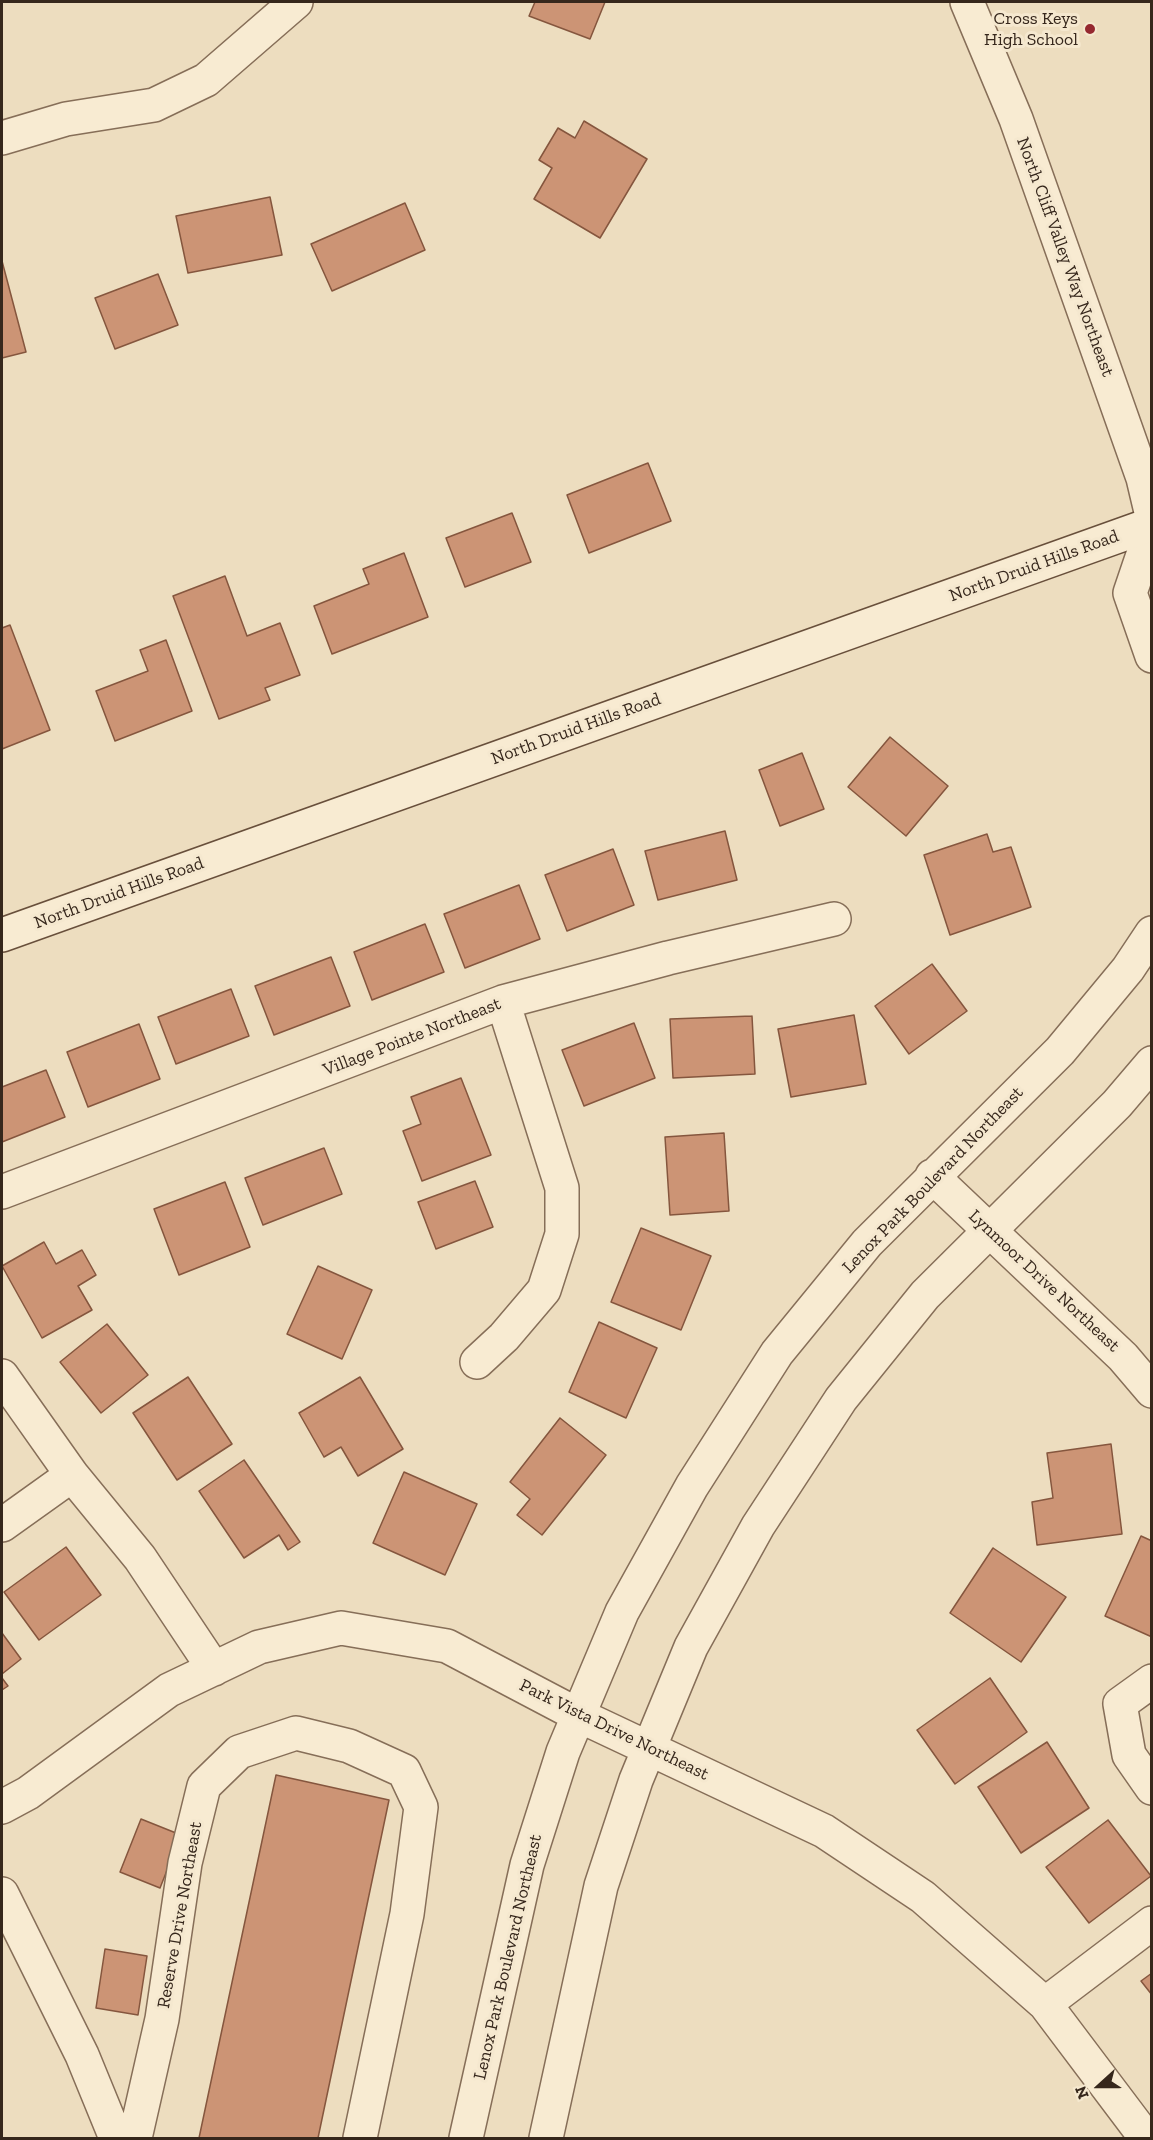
<!DOCTYPE html>
<style>
body{margin:0}
#map{position:relative;width:1153px;height:2140px;overflow:hidden;background:#edddbf;font-family:"Zilla Slab",serif}
canvas{display:block}
.frame{position:absolute;inset:0;border:3px solid #36271c;pointer-events:none}
.north{position:absolute;left:1069px;top:2056px;width:60px;height:60px;-webkit-text-stroke:4px #f5e8cf;paint-order:stroke;rotate:249deg;font-size:16px;font-weight:700;line-height:24px;text-align:center;color:#36271c}
.north::after{content:'';display:block;margin:auto;width:21px;height:27px;background:#36271c;clip-path:polygon(50% 0,100% 100%,50% 72%,0 100%)}
</style>
<div id="map">
<canvas width="1153" height="2140"></canvas>
<div class="frame"></div>
<div class="north">N</div>
</div>
<script>
const context = document.querySelector('canvas').getContext('2d');
context.lineJoin = 'round';
function fillPath(path, color) {
  context.fillStyle = color;
  context.fill(path, 'evenodd');
}
function poly(rows) {
  const path = new Path2D();
  for (const r of rows) {
    path.moveTo(r[0], r[1]);
    for (let i = 2; i < r.length; i += 2) path.lineTo(r[i], r[i + 1]);
  }
  return path;
}
function stroke(path, color, width, dash) {
  context.strokeStyle = color;
  context.lineWidth = width;
  context.lineCap = dash ? 'butt' : 'round';
  context.setLineDash(dash || []);
  context.stroke(path);
}
function label(font, color, halo, rows, align = 'center') {
  context.font = font + ' "Zilla Slab",serif';
  context.lineWidth = 6;
  context.setLineDash([]);
  context.textBaseline = 'middle';
  context.strokeStyle = halo;
  context.fillStyle = color;
  for (const [text, x, y, turn = 0] of rows) {
    context.save();
    context.translate(x, y);
    context.rotate((+turn || 0) * Math.PI / 180);
    context.textAlign = isNaN(turn) ? turn : align;
    if (halo) context.strokeText(text, 0, 0);
    context.fillText(text, 0, 0);
    context.restore();
  }
}
const building = poly([
 [535,2,605,2,590,39,529,16,535,2],
 [584,121,647,159,600,238,534,199,552,168,539,160,558,128,575,138,584,121],
 [270,197,282,255,188,273,176,216,270,197],
 [405,203,425,250,332,291,311,244,405,203],
 [2,261,26,352,2,358,2,261],
 [158,274,178,325,115,349,95,298,158,274],
 [648,463,671,521,589,553,567,495,648,463],
 [512,513,531,562,465,587,446,538,512,513],
 [404,553,428,617,332,654,314,606,369,584,363,569,404,553],
 [225,576,247,636,280,623,300,675,265,688,270,700,219,719,173,596,225,576],
 [10,625,50,730,2,749,2,628,10,625],
 [166,640,192,711,115,741,96,691,148,671,140,650,166,640],
 [890,737,948,786,906,836,848,787,890,737],
 [802,753,824,809,780,826,759,770,802,753],
 [725,831,737,880,658,900,645,851,725,831],
 [987,834,993,852,1011,847,1031,907,950,935,924,855,987,834],
 [613,849,634,905,567,931,545,875,613,849],
 [519,885,540,939,465,968,444,914,519,885],
 [425,924,444,972,372,1000,354,952,425,924],
 [331,957,350,1006,274,1035,255,986,331,957],
 [932,964,967,1011,909,1054,875,1006,932,964],
 [231,989,249,1036,176,1064,158,1017,231,989],
 [854,1015,866,1084,791,1097,778,1029,854,1015],
 [752,1016,755,1074,673,1078,670,1019,752,1016],
 [634,1023,655,1078,584,1106,562,1050,634,1023],
 [139,1024,160,1079,88,1107,67,1052,139,1024],
 [46,1070,65,1117,2,1142,2,1087,46,1070],
 [461,1078,491,1155,422,1181,403,1131,421,1124,411,1097,461,1078],
 [724,1133,729,1211,670,1215,665,1137,724,1133],
 [324,1148,342,1194,263,1225,245,1178,324,1148],
 [475,1181,493,1227,436,1249,418,1202,475,1181],
 [225,1182,250,1247,179,1275,154,1209,225,1182],
 [641,1228,711,1256,681,1330,611,1302,641,1228],
 [44,1242,56,1264,82,1250,96,1275,78,1286,92,1310,42,1338,2,1266,44,1242],
 [318,1266,372,1290,342,1359,287,1334,318,1266],
 [599,1322,657,1348,626,1418,569,1392,599,1322],
 [107,1324,148,1375,101,1413,60,1362,107,1324],
 [188,1377,232,1444,177,1480,133,1413,188,1377],
 [360,1377,403,1449,358,1476,341,1447,324,1457,299,1413,360,1377],
 [560,1418,606,1455,542,1535,517,1515,530,1499,510,1482,560,1418],
 [1111,1444,1122,1534,1037,1545,1032,1502,1053,1498,1047,1453,1111,1444],
 [244,1460,300,1542,288,1550,279,1535,244,1558,199,1491,244,1460],
 [404,1472,477,1504,445,1575,373,1543,404,1472],
 [1141,1536,1152,1541,1152,1637,1105,1616,1141,1536],
 [66,1547,101,1595,39,1640,4,1592,66,1547],
 [993,1548,1066,1597,1021,1662,950,1613,993,1548],
 [2,1633,21,1659,2,1674,2,1633],
 [2,1678,8,1686,2,1690,2,1678],
 [990,1678,1027,1732,955,1784,917,1730,990,1678],
 [1047,1742,1089,1808,1021,1853,978,1787,1047,1742],
 [276,1775,389,1800,318,2138,199,2138,276,1775],
 [141,1819,181,1835,160,1888,120,1872,141,1819],
 [1108,1820,1151,1876,1089,1923,1046,1867,1108,1820],
 [105,1949,147,1956,138,2015,96,2008,105,1949],
 [1152,1973,1152,1995,1141,1981,1152,1973]
]);
const minor = poly([
 [967,2,1016,119,1143,478,1152,516],
 [2,138,66,119,154,105,206,80,296,2],
 [1152,528,1130,593,1152,656],
 [932,1176,1123,1357,1152,1391],
 [2,1192,503,1002,668,958,834,919],
 [477,1362,504,1337,544,1290,562,1234,562,1188,503,1002],
 [2,1376,72,1475,140,1558,214,1669],
 [2,1525,72,1475],
 [1152,1681,1120,1704,1129,1755,1152,1788],
 [2,1807,28,1793,169,1690,259,1647,341,1628,447,1646,578,1715,824,1831,923,1897,1045,2004,1146,2138],
 [2,1894,82,2055,116,2138],
 [1045,2004,1152,1923],
 [135,2138,162,2019,185,1863,204,1786,239,1752,296,1733,349,1746,404,1771,421,1807,407,1914,360,2138],
 [466,2138,527,1865,563,1752,622,1612,692,1486,777,1353,867,1243,1060,1051,1128,969,1152,933],
 [546,2138,601,1886,636,1780,691,1647,758,1526,841,1399,925,1295,1117,1104,1152,1063]
]);
const secondary = poly([
 [2,935,1152,524]
]);
const markers = [
 [1090,29,6,"#95282f"]
];
const poiNames = [
 ["Cross Keys",1078,19],
 ["High School",1078,40]
];
const streetNames = [
 ["North Cliff Valley Way Northeast",1065,257,70],
 ["North Druid Hills Road",1034,566,-20],
 ["North Druid Hills Road",576,729,-20],
 ["North Druid Hills Road",119,893,-20],
 ["Village Pointe Northeast",412,1037,-21],
 ["Lenox Park Boulevard Northeast",933,1180,-46],
 ["Lynmoor Drive Northeast",1044,1281,43],
 ["Park Vista Drive Northeast",614,1730,26],
 ["Reserve Drive Northeast",180,1915,-80],
 ["Lenox Park Boulevard Northeast",508,1957,-77]
];
fillPath(building, '#cc9475');
stroke(building, '#85563e', 1.5);
stroke(minor, '#866e58', 36);
stroke(secondary, '#684f3b', 36);
stroke(minor, '#f8ebd2', 33);
stroke(secondary, '#f8ebd2', 33);
for (const [x, y, r, color] of markers) {
  const dot = new Path2D();
  dot.arc(x, y, r, 0, 2 * Math.PI);
  context.fillStyle = color;
  context.fill(dot);
  stroke(dot, '#f5e8cf', 2);
}
label('18px', '#36271c', '#f5e8cf', poiNames, 'right');
label('18px', '#36271c', '#f5e8cf', streetNames);
</script>
